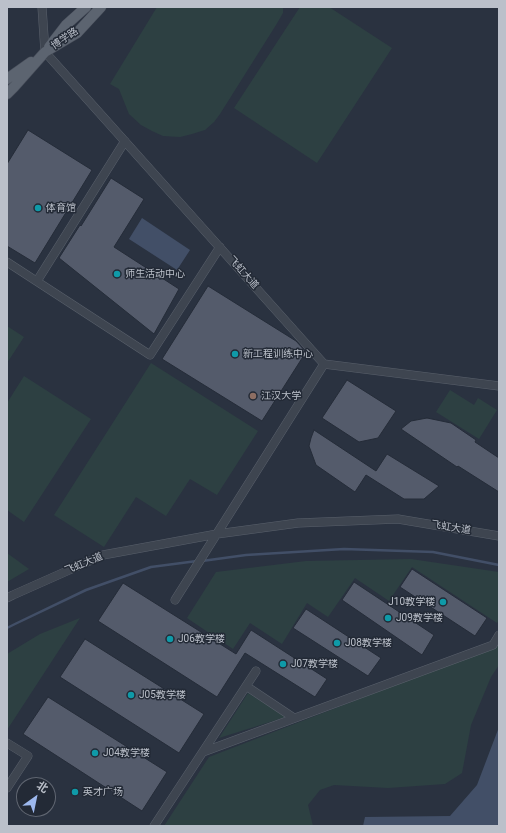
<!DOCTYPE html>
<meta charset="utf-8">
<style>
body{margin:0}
#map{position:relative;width:506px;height:833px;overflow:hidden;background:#2a3240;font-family:Roboto,"Noto Sans SC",sans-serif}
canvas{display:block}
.frame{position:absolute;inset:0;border:8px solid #bbc0ca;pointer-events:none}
.north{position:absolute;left:16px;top:777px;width:40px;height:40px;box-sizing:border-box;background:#232a36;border:1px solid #606671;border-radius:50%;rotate:33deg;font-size:11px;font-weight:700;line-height:16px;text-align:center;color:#bbc0ca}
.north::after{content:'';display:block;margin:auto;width:14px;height:18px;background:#9db8ee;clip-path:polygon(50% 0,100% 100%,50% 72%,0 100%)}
</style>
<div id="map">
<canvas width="506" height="833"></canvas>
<div class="frame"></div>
<div class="north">北</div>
</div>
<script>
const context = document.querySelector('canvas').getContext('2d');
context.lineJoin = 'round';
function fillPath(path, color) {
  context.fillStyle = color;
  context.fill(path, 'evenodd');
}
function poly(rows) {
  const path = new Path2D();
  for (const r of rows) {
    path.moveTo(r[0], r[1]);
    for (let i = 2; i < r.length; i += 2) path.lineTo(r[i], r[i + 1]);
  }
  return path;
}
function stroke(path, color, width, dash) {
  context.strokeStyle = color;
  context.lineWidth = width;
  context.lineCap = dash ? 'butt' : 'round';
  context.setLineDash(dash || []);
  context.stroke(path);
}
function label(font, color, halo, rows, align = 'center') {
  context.font = font + ' Roboto,"Noto Sans SC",sans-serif';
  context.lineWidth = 3;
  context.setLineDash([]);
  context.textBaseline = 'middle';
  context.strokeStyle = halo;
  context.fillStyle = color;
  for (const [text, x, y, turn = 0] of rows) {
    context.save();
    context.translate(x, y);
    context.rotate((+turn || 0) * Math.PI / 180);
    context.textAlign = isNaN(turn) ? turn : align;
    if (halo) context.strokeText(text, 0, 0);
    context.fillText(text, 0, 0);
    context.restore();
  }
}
const green = poly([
 [157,7,283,7,283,13,276,25,220,114,214,122,205,130,192,134,180,137,163,136,152,131,141,125,129,114,119,89,110,84],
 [300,7,329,7,392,48,317,163,234,108],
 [7,326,24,337,7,363],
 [151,363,258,431,217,495,190,479,166,516,136,497,104,547,54,515],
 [24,376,91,419,24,522,7,510,7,403],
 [450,390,474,405,478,398,497,410,479,439,436,412],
 [7,553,29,569,7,582],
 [411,559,499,572,499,620,497,623,412,567,389,601,355,578,328,617,307,603,282,644,250,623,233,649,187,618,216,572,306,561],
 [80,618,7,730,7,654,40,634],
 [499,640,499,665,491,677,471,725,462,773,445,784,388,788,334,785,320,790,308,805,313,826,164,826,209,757,496,646],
 [248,693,286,717,219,738]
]);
const water = poly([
 [142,218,190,250,177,270,129,239],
 [499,727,499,826,363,826,365,817,450,816,477,785]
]);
const stream = poly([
 [202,561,246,555,344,549,433,552,499,565],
 [7,628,15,624,86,590,151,567,197,561]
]);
const building = poly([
 [28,130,92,170,35,263,7,246,7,164,28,130],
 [111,178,144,199,114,247,179,289,154,334,59,258,80,225,81,226,111,178],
 [208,286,296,341,306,352,262,421,162,359,208,286],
 [347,380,396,411,378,438,359,442,322,418,347,380],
 [427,418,451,423,476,440,475,442,499,458,499,492,458,466,457,467,401,429,411,421,427,418],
 [314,430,376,471,387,454,439,486,424,499,404,499,366,475,355,492,316,465,309,446,311,438,314,430],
 [412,569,487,618,475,636,400,587,412,569],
 [354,582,434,635,422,655,342,600,354,582],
 [123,583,236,654,251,630,327,679,315,697,245,653,217,697,98,621,123,583],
 [306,609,381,658,368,676,293,628,306,609],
 [85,639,204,714,179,753,60,677,85,639],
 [48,697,167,772,142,811,23,734,48,697]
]);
const minor = poly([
 [42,7,45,52,324,364,499,386],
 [7,262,150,355,220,247],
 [37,281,125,141],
 [7,598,13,595,103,555,217,534,298,523,398,519,499,536],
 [175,600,324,364],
 [246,686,294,718],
 [7,743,28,756,7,788],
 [203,752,493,645,499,635],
 [154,826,256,671]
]);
const major = poly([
 [49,47,66,25,86,7],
 [7,79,31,62],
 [7,94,14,87,45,52,77,33,101,7]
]);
const markers = [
 [38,208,4,"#0f9aa8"],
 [117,274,4,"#0f9aa8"],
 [235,354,4,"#0f9aa8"],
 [253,396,4,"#8d6e63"],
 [443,602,4,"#0f9aa8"],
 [388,618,4,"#0f9aa8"],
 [170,639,4,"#0f9aa8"],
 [337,643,4,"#0f9aa8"],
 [283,664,4,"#0f9aa8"],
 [131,695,4,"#0f9aa8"],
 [95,753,4,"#0f9aa8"],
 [75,792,4,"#0f9aa8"]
];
const streetNames = [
 ["博学路",65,39,-34],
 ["飞虹大道",243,273,48],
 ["飞虹大道",451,528,9],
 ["飞虹大道",84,564,-23]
];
const poiNames = [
 ["体育馆",46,208],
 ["师生活动中心",125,274],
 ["新工程训练中心",243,354],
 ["江汉大学",261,396],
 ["J10教学楼",435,602,"right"],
 ["J09教学楼",396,618],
 ["J06教学楼",178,639],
 ["J08教学楼",345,643],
 ["J07教学楼",291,664],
 ["J05教学楼",139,695],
 ["J04教学楼",103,753],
 ["英才广场",83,792]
];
fillPath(green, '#2d4042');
fillPath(water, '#424f67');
stroke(stream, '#424f67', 2.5);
fillPath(building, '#545b6b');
stroke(building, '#252c38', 1);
stroke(minor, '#59606b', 9);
stroke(major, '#484e5a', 11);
stroke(minor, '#3e4550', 8);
stroke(major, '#5c6470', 10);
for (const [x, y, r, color] of markers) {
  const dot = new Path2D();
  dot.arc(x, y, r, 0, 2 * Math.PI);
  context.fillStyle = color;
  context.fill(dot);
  stroke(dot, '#232a36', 1.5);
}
label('10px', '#bbc0ca', '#232a36', streetNames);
label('10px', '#bbc0ca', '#232a36', poiNames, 'left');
</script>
